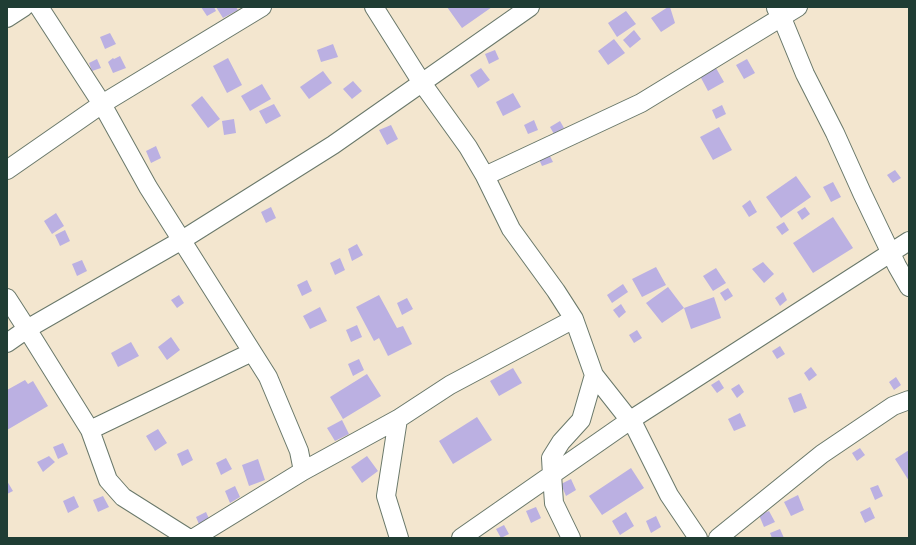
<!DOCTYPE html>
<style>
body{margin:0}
#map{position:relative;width:916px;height:545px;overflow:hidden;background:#f3e6cf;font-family:"Playpen Sans",sans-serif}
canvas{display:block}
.frame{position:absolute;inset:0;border:8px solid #1f3d34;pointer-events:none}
</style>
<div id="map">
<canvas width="916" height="545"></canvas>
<div class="frame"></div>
</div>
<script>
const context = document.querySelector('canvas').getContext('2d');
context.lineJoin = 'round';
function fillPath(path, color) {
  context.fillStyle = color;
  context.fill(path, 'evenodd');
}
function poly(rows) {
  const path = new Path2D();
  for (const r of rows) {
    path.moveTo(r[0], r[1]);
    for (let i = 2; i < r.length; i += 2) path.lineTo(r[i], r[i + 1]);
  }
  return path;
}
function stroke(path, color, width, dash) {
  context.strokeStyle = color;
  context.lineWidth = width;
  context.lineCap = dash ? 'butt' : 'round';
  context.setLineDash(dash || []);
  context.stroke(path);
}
const building = poly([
 [201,7,214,7,216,11,207,16],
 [216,7,236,7,238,10,223,18],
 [447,7,492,7,462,28],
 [668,7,670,7,675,23,661,32,651,18],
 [626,11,636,24,617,37,608,23],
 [634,30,641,39,630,48,623,40],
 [110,33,116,44,105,49,100,37],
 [614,39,625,53,608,65,598,51],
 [333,44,338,57,321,62,317,50],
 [495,50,499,59,489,64,485,54],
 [120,56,126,68,113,73,108,62,113,58,114,59],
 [228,58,242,85,227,93,213,66],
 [97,59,101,68,92,71,89,63],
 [747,59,755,73,744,79,736,65],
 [481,68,490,80,478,88,470,75],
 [716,68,724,82,708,91,700,76],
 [323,71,332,83,309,99,300,87],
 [353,81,362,91,352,99,343,89],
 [262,84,271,99,250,111,241,96],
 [513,93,521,107,503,116,496,102],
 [202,96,220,119,208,128,191,105],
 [274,104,281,116,266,124,259,111],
 [722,105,726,114,716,119,712,110],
 [234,119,236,133,224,135,222,121],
 [534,120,538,130,528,134,524,125],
 [560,121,564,128,554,134,550,127],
 [391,125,398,139,387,145,379,130],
 [719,127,732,150,713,160,700,137],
 [156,146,161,158,151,163,146,151],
 [548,152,553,162,542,166,538,157],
 [895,170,901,178,893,183,887,175],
 [796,176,811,197,781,218,766,197],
 [833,182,841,197,831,202,823,187],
 [750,200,757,212,749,217,742,206],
 [271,207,276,218,266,223,261,212],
 [805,207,810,214,802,220,797,212],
 [56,213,64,226,52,234,44,221],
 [833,217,853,248,813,273,793,243],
 [784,222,789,230,782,235,776,227],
 [65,230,70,241,60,246,55,235],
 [357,244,363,255,352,261,348,249],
 [340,258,345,270,335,275,330,263],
 [82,260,87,271,77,276,72,264],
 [763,262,774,274,764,283,752,269],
 [656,267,666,285,642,297,632,279],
 [716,268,726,283,713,291,703,276],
 [307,280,312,291,302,296,297,285],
 [623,284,628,292,612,303,607,295],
 [668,287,684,308,662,323,646,303],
 [728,288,733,296,725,301,720,293],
 [783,292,787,300,780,306,775,298],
 [179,295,184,303,177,308,171,300],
 [379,295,397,328,403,326,412,344,388,356,379,338,374,341,356,307],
 [714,297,721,318,691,329,684,308],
 [407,298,413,309,402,315,397,303],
 [621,304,626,312,619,318,613,310],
 [320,307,327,321,310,329,303,316],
 [357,325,362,337,351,342,346,330],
 [637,330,642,338,634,343,629,335],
 [171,337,180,350,167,360,158,347],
 [131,342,139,356,118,367,111,353],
 [780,346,785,354,777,359,772,351],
 [359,359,364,370,353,376,348,364],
 [811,367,817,375,809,381,804,373],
 [513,368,522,383,499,396,490,381],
 [367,374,381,396,343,419,330,397],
 [896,377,901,385,894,390,889,382],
 [25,380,28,384,33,381,48,406,7,430,7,390],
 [719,380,724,388,717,393,711,385],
 [739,384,744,392,737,398,731,389],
 [801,393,807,408,794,413,788,398],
 [740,413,746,426,734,431,728,419],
 [477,417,492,440,453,464,439,441],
 [342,420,349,434,335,441,327,428],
 [158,429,167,443,155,451,146,436],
 [63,443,68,454,58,459,53,447],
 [860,448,865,455,857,461,852,453],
 [188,449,193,460,182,466,177,454],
 [909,450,909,481,895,459],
 [49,456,55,462,43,472,37,462],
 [367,456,378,471,362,483,351,467],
 [226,458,232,469,221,475,216,463],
 [258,459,265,480,249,486,242,465],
 [631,468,644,488,602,515,589,496],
 [571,479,576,490,566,496,561,484],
 [7,481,13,491,7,494],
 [878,485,883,496,875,500,870,488],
 [235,486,240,497,230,503,225,491],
 [798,495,804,510,791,516,784,502],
 [74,496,79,507,68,513,63,501],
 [103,496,109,507,98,512,93,500],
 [536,507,541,518,531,523,526,511],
 [870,507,875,518,865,523,860,512],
 [769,511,775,522,764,527,759,515],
 [206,512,211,523,201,529,196,517],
 [626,512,634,526,620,535,612,521],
 [656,516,661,527,651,533,646,521],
 [504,525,509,534,501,538,496,529],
 [780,529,784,538,772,538,770,533]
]);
const minor = poly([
 [39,7,102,104,148,187,268,377,299,451,303,471],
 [374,7,422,83,468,147,485,176,511,229,556,291,574,319,594,375,635,427,669,495,698,538],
 [776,8,782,18,805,74,835,133,862,193,897,266,909,287],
 [7,18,24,7],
 [7,170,102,104,262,7],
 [485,176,641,103,798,7],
 [7,298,27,329,90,430,108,480,123,497,188,538],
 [7,343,27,329,182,240,333,145,530,7],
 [398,419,386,496,399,538],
 [90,430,252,352],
 [194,538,303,471,398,419,450,385,574,319],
 [461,538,629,421,909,241],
 [571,538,554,503,552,475,551,458,561,442,581,420,594,375],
 [718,538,822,454,893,406,909,400]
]);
fillPath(building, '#bbb0e2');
stroke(minor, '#69786a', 20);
stroke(minor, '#fff', 18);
</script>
